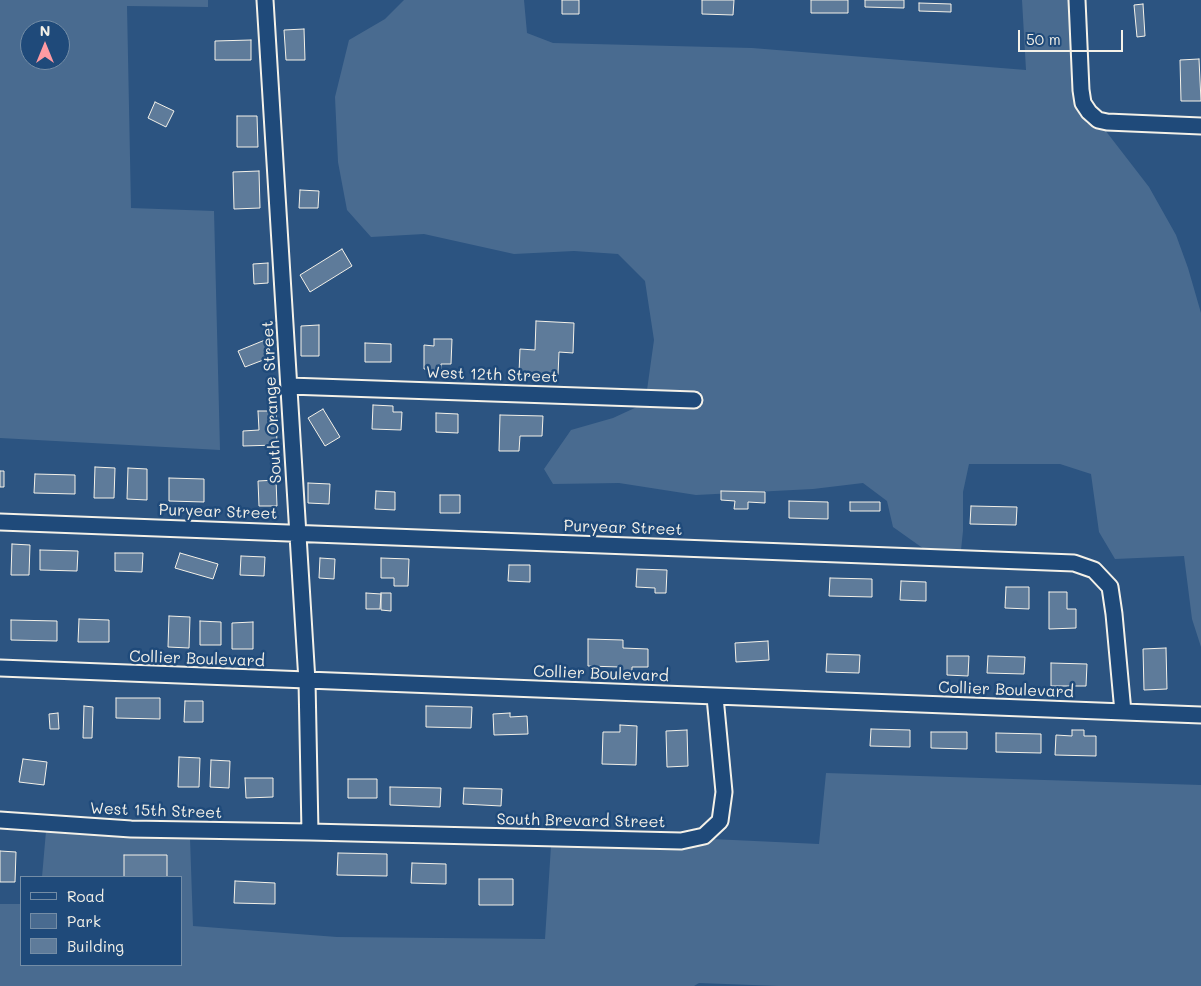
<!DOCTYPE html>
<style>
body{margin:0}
#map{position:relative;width:1201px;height:986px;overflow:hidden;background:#2c5481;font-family:Mali,sans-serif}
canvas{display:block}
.legend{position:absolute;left:20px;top:876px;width:162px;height:90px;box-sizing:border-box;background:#1f4a7a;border:1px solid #748da6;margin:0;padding:6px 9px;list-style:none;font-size:15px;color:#f4f1e8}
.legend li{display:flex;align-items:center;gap:10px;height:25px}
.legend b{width:25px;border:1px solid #748da6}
.north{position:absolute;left:20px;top:20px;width:50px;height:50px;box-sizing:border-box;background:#1f4a7a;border:1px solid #748da6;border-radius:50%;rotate:0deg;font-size:14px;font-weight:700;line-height:20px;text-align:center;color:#f4f1e8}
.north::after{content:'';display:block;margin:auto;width:18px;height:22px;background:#ff9aa2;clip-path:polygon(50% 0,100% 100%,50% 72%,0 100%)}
.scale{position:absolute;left:1018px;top:30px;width:105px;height:22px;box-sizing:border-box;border:2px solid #f4f1e8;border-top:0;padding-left:6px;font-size:15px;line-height:18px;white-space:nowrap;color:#f4f1e8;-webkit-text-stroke:4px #1f4a7a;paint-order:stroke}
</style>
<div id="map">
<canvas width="1201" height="986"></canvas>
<ul class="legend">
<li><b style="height:6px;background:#1f4a7a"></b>Road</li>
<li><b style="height:14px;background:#496b90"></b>Park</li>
<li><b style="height:14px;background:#5e7b9a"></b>Building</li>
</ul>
<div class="north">N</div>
<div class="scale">50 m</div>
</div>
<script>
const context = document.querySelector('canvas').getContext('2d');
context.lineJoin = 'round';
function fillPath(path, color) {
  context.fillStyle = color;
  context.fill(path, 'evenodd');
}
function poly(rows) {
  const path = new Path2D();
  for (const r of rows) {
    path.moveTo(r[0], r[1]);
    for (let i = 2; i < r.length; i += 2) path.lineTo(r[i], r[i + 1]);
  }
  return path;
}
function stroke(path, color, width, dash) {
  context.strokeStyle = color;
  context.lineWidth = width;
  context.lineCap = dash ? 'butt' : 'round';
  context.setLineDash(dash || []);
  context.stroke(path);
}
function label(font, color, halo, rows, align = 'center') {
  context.font = font + ' Mali,sans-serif';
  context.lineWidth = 5;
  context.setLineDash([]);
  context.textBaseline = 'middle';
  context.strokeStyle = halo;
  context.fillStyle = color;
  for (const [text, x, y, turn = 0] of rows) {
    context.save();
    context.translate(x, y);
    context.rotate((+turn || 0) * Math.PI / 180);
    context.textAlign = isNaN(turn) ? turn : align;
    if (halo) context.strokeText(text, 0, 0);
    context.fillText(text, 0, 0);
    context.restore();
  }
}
const green = poly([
 [0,0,208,0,208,7,127,6,131,208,214,211,220,450,0,438],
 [30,30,60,30,60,60,30,60],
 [404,0,524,0,527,33,553,43,752,48,1026,70,1022,0,1069,0,1071,68,1080,112,1079,115,1084,118,1087,124,1089,122,1096,128,1105,130,1149,187,1176,235,1188,268,1201,313,1201,647,1192,619,1184,556,1115,559,1099,532,1091,474,1060,464,969,464,963,492,963,531,961,550,924,549,893,527,887,501,863,483,813,489,696,495,619,483,553,484,544,469,571,430,613,418,639,406,700,408,701,392,647,390,654,340,645,281,618,254,574,251,514,254,424,234,371,237,347,210,338,162,335,97,349,40,385,19],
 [826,773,1201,785,1201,986,778,986,699,983,694,986,0,986,0,904,21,904,21,965,181,965,181,877,42,877,46,831,131,837,190,838,193,926,337,937,545,939,551,846,680,849,705,844,712,839,819,844]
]);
const building = poly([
 [562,0,579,0,579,14,562,14,562,0],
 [702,0,734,0,733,15,702,14,702,0],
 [811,0,848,0,848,13,811,13,811,0],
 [865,0,904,0,904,8,865,7,865,0],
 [919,3,951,4,951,12,919,11,919,3],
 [1143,4,1145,36,1137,37,1134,5,1143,4],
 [304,29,305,60,286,60,284,30,304,29],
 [251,40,251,60,215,60,215,41,251,40],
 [1199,59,1201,101,1181,101,1180,60,1199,59],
 [155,102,174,111,166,127,148,118,155,102],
 [237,116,257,116,258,147,237,147,237,116],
 [259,171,260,208,234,209,233,172,259,171],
 [300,190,319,191,318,208,299,208,300,190],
 [342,249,352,266,310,292,300,275,342,249],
 [268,263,268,283,254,284,253,264,268,263],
 [536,321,574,323,573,353,559,352,558,375,519,373,520,349,535,350,536,321],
 [319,325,319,356,301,356,301,326,319,325],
 [434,339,452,339,451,364,441,364,441,370,424,369,424,345,434,346,434,339],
 [265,340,271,357,245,367,238,351,265,340],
 [365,343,391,344,391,362,365,362,365,343],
 [373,405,393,406,393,412,402,412,401,430,372,429,373,405],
 [323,409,340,437,325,446,308,418,323,409],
 [258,411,276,411,277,445,243,446,243,431,259,430,258,411],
 [436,413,458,414,458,433,436,432,436,413],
 [500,415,543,416,542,436,520,436,519,451,499,451,500,415],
 [95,467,115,468,114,498,94,498,95,467],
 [128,468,147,469,147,500,127,499,128,468],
 [0,471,4,471,4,487,0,487,0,471],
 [35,474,75,475,75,494,34,493,35,474],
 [169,478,204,479,204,502,169,501,169,478],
 [276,480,277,506,259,506,258,481,276,480],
 [308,483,330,484,329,504,308,503,308,483],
 [376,491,395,492,395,510,375,509,376,491],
 [721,491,765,492,765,503,748,502,748,509,734,509,735,501,721,500,721,491],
 [440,495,460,495,460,513,440,513,440,495],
 [789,501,828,502,828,519,789,518,789,501],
 [850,502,880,502,880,511,850,511,850,502],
 [971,506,1017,507,1016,525,970,524,971,506],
 [12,544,30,545,29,575,11,575,12,544],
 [40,550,78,551,77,571,40,570,40,550],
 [115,553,143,553,142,572,115,571,115,553],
 [180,553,218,564,213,579,175,568,180,553],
 [241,556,265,557,264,576,240,575,241,556],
 [320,558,335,559,334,579,319,578,320,558],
 [381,558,409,559,408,586,394,586,394,578,381,578,381,558],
 [509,565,530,565,530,582,508,581,509,565],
 [637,569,667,570,666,593,655,593,655,588,636,587,637,569],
 [830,578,872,579,872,597,829,596,830,578],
 [901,581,926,582,926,601,900,600,901,581],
 [1006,587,1029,587,1029,609,1005,608,1006,587],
 [1049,592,1067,592,1067,609,1076,609,1076,628,1049,629,1049,592],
 [366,593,381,594,380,609,366,609,366,593],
 [381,593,391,593,391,611,381,610,381,593],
 [169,616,190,617,189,648,168,647,169,616],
 [79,619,109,620,109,642,78,642,79,619],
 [11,620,57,621,57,641,11,640,11,620],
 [200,621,221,622,221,645,200,645,200,621],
 [253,622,253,649,232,649,232,623,253,622],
 [588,639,623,640,623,648,648,649,648,667,632,667,632,680,619,679,620,667,588,666,588,639],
 [768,641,769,660,736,662,735,643,768,641],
 [1166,648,1167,689,1144,690,1143,649,1166,648],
 [827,654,860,655,859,673,826,672,827,654],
 [947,656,969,656,968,676,947,675,947,656],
 [988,656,1025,657,1024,674,987,673,988,656],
 [1051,663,1087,664,1086,686,1051,686,1051,663],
 [116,698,160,698,160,719,116,718,116,698],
 [185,701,203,701,203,722,184,722,185,701],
 [84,706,93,707,92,738,83,738,84,706],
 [426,706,472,707,471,728,426,727,426,706],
 [58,713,59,729,50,729,49,714,58,713],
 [510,713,510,717,527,716,528,734,494,735,493,714,510,713],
 [620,725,637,726,636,765,602,764,603,732,620,732,620,725],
 [871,729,910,730,910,747,870,746,871,729],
 [687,730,688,766,667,767,666,731,687,730],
 [1072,730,1084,730,1084,736,1096,736,1096,756,1055,755,1056,735,1072,736,1072,730],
 [931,732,967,732,967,749,931,748,931,732],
 [996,733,1041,734,1041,753,996,752,996,733],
 [179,757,200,758,199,787,178,787,179,757],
 [23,759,47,762,44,785,19,782,23,759],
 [211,760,230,761,229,788,210,787,211,760],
 [245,778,273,778,273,797,246,798,245,778],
 [348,779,377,779,377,798,348,798,348,779],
 [390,787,441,788,440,807,390,805,390,787],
 [464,788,502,789,501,806,463,804,464,788],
 [0,851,16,852,15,882,0,882,0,851],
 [338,853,387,854,387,876,337,875,338,853],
 [124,855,167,855,167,877,124,877,124,855],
 [412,863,446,864,446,884,411,883,412,863],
 [479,879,513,879,513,905,479,905,479,879],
 [235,881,275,883,275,904,234,903,235,881]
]);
const minor = poly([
 [265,0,307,681,310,832],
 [1077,0,1081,90,1083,103,1089,112,1098,120,1107,122,1201,126],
 [289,386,694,400],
 [0,522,1074,563,1094,570,1110,587,1114,614,1123,712],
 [0,668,1201,715],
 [0,820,131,829,310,832,681,841,704,836,720,821,724,792,715,697]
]);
const streetNames = [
 ["West 12th Street",492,375,2],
 ["South Orange Street",272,402,-93],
 ["Puryear Street",218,512,2],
 ["Puryear Street",623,528,2],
 ["Collier Boulevard",197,659,2],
 ["Collier Boulevard",601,674,2],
 ["Collier Boulevard",1006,690,2],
 ["West 15th Street",156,811,2],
 ["South Brevard Street",581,821,1]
];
fillPath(green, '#496b90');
fillPath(building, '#5e7b9a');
stroke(building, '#f4f1e8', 1);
stroke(minor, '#f4f1e8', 19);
stroke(minor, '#1f4a7a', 15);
label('16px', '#f4f1e8', '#1f4a7a', streetNames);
</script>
